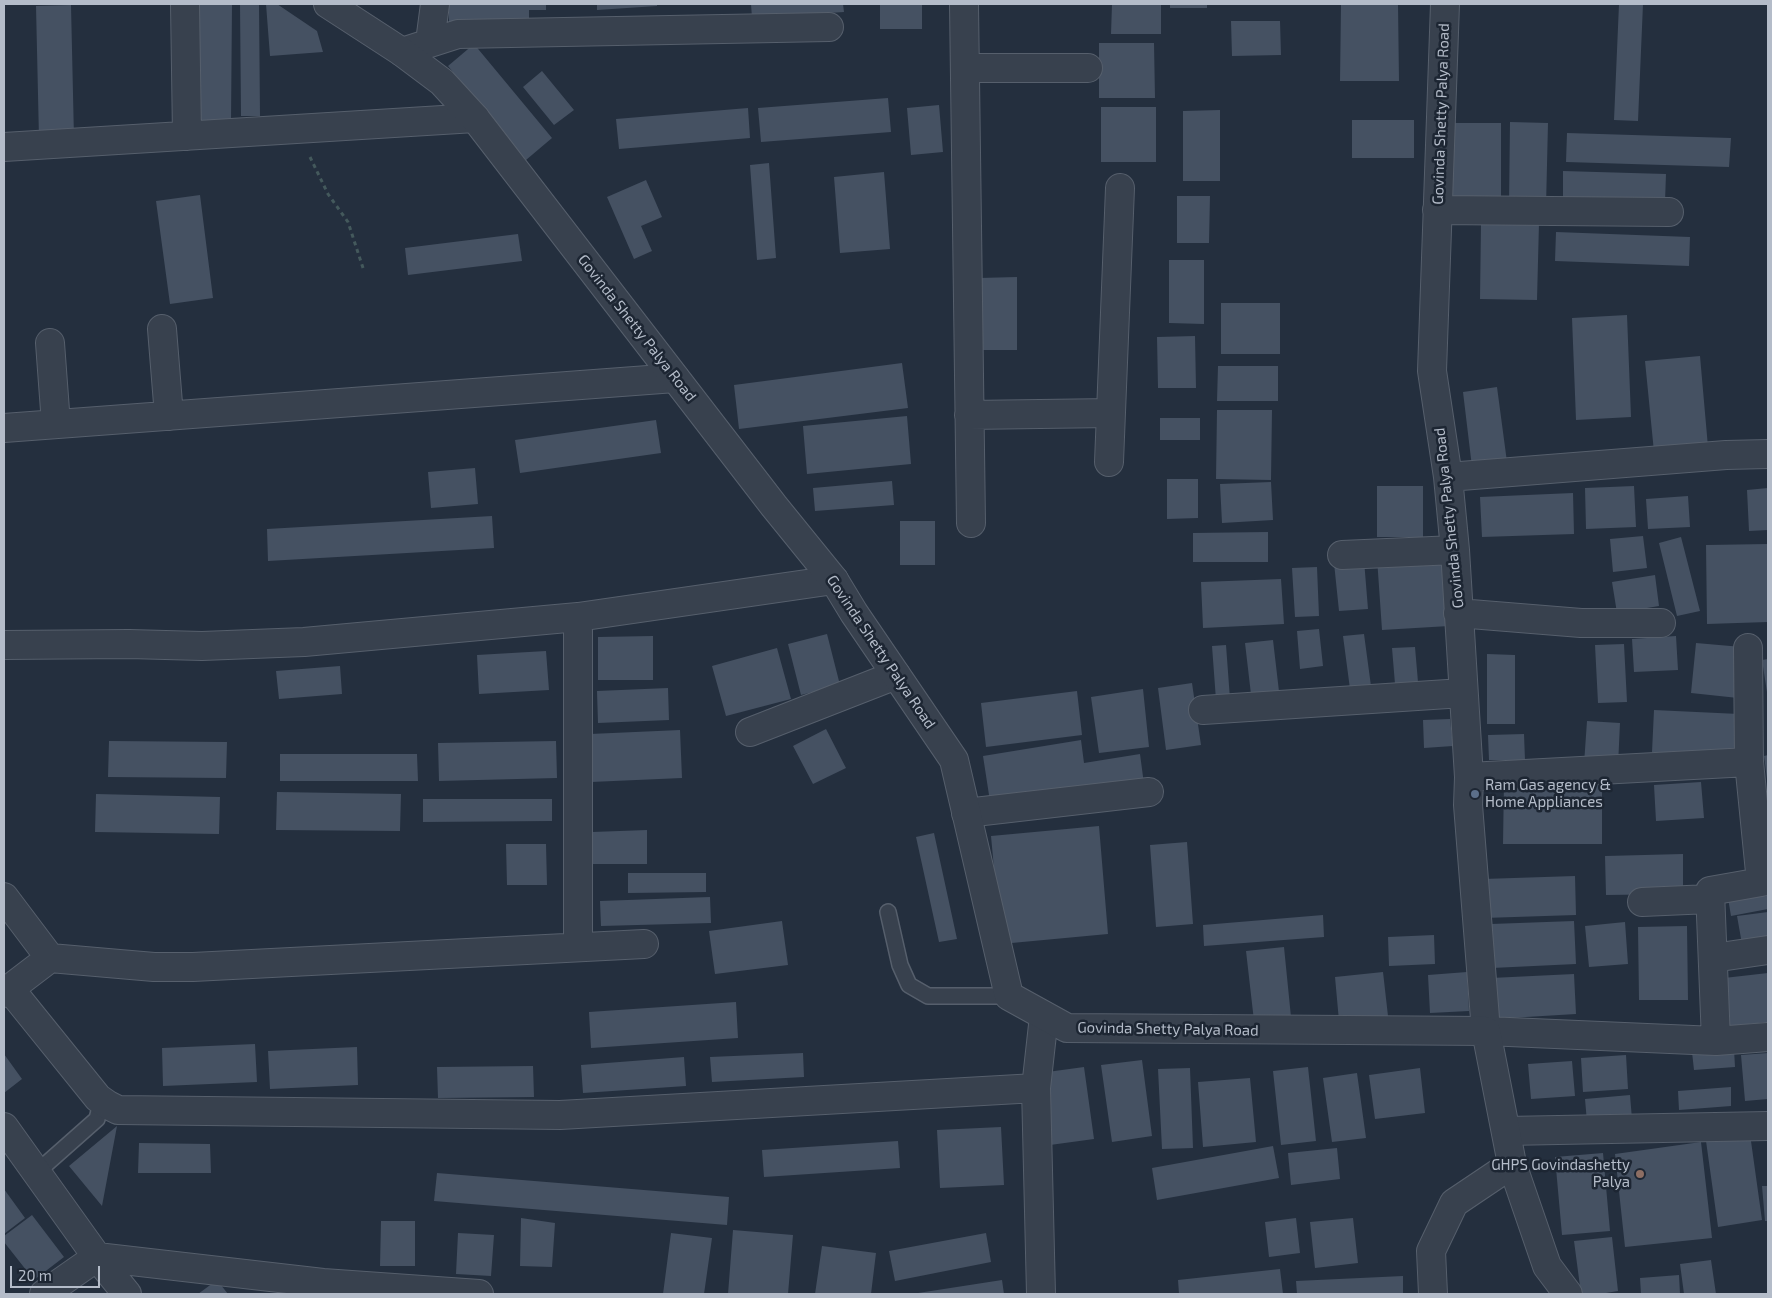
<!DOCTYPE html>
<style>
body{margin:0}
#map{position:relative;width:1772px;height:1298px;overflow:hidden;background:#242f3e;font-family:"Exo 2",sans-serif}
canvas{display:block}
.frame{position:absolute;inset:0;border:5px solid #b4bcc9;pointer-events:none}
.scale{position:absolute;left:10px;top:1266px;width:90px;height:22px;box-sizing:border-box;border:2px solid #b4bcc9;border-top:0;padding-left:6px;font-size:15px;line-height:18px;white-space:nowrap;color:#b4bcc9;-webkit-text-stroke:4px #1d2633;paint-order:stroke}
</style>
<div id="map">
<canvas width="1772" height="1298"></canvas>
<div class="frame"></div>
<div class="scale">20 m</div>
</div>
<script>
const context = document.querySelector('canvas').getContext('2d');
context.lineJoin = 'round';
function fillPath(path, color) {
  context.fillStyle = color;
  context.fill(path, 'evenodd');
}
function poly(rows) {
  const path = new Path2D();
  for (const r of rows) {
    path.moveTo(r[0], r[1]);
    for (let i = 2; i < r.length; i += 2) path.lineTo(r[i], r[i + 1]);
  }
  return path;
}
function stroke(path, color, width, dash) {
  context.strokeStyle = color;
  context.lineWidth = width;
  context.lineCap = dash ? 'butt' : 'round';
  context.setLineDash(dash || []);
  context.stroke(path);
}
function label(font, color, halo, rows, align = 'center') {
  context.font = font + ' "Exo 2",sans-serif';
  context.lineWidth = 5;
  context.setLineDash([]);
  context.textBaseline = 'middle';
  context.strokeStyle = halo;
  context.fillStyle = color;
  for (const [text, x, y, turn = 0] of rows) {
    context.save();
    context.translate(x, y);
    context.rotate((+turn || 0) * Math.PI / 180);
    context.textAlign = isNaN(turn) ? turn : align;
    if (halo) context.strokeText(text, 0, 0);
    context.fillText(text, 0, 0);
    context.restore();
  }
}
const building = poly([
 [191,4,232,4,231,123,190,124],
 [240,4,259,4,260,116,241,116],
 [266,4,277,4,317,31,323,52,270,56],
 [449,4,546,4,546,10,529,10,529,26,449,27],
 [597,4,657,4,657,6,597,10],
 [751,4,843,4,844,12,752,18],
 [880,4,922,4,922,29,880,29],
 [1112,4,1161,4,1161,34,1111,34],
 [1170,4,1207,4,1207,8,1170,8],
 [1341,4,1398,4,1399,81,1340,81],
 [1619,4,1643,4,1638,121,1614,120],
 [71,5,74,138,39,139,36,6],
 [1231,21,1280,21,1281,55,1232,56],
 [1099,43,1154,43,1155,98,1099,98],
 [474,44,552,138,526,160,448,66],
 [542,71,574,110,554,125,523,87],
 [888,98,891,132,761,142,758,108],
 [939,105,943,152,911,155,907,108],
 [1101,107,1156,107,1156,162,1101,162],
 [748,108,750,138,619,149,616,119],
 [1220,110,1220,181,1183,181,1183,111],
 [1352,120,1414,120,1414,158,1352,158],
 [1510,122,1548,123,1546,207,1509,206],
 [1452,123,1501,123,1501,200,1452,201],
 [1567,133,1731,138,1729,167,1566,162],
 [769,163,776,258,757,260,750,165],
 [1563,171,1666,174,1665,202,1563,198],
 [884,172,890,249,840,253,834,177],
 [646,180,662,217,641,226,652,251,634,259,607,197],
 [200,195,213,298,170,304,156,201],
 [1177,196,1210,196,1209,243,1177,243],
 [1481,223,1539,223,1537,300,1480,299],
 [1556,232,1690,237,1689,266,1555,261],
 [518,234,522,261,408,275,405,248],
 [1169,260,1204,260,1204,324,1169,323],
 [1017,277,1017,350,979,350,979,278],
 [1221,303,1280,303,1280,354,1221,354],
 [1627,315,1631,417,1576,420,1572,318],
 [1195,336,1196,388,1158,388,1157,337],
 [1700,356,1708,447,1654,452,1645,361],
 [902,363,908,408,739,429,734,385],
 [1218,366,1278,366,1278,401,1217,401],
 [1497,387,1507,462,1472,467,1463,392],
 [1217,410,1272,410,1271,480,1216,479],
 [907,416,911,464,807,474,803,426],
 [1160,418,1200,418,1200,440,1160,440],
 [656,420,661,453,520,473,515,440],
 [475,468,478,504,431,508,428,472],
 [1167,479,1198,479,1198,518,1167,519],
 [892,481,894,505,815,511,813,488],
 [1271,482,1273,520,1222,523,1220,484],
 [1377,486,1423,486,1423,537,1377,537],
 [1634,486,1636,527,1586,529,1585,488],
 [1768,488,1768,530,1749,531,1747,490],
 [1573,493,1574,534,1482,537,1480,497],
 [1688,496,1690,527,1648,529,1646,499],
 [492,516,494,548,268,561,267,529],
 [900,521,935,521,935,565,900,565],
 [1268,532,1268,562,1193,562,1193,533],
 [1643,536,1647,568,1613,572,1610,539],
 [1681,537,1700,611,1677,616,1659,543],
 [1768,544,1768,622,1707,624,1706,545],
 [1445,554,1449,626,1382,630,1377,558],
 [1364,560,1368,609,1339,611,1334,563],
 [1317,567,1319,616,1295,617,1292,568],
 [1655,575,1659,606,1617,613,1612,582],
 [1281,579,1284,624,1203,628,1201,582],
 [1319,629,1323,666,1300,669,1297,631],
 [827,634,840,685,801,695,788,644],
 [1364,634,1371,686,1350,689,1343,636],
 [653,636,653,680,598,680,598,637],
 [1676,636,1678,670,1634,672,1632,639],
 [1273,640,1280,700,1252,703,1245,643],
 [1696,643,1742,647,1738,698,1691,693],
 [1624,644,1627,702,1598,703,1595,645],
 [1226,645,1230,699,1216,700,1212,646],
 [1415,647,1418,682,1395,684,1392,648],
 [777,648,791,699,726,716,712,666],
 [546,651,549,690,479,694,477,655],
 [1487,654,1515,655,1515,724,1487,724],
 [1768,659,1768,692,1767,692,1762,660],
 [340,666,342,694,279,699,276,671],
 [1192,683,1201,745,1166,750,1158,688],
 [668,688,669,720,598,723,597,691],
 [1143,689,1149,747,1099,753,1091,697],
 [1077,691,1082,735,986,747,981,703],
 [1654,710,1739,714,1736,756,1652,752],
 [1450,719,1453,746,1424,748,1423,720],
 [1587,721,1620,723,1618,766,1584,764],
 [826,729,846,768,813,784,793,746],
 [680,730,682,778,591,782,590,734],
 [1524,734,1525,760,1489,760,1488,735],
 [1081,740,1084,763,1140,754,1144,784,991,808,983,756],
 [109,741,227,742,226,778,108,777],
 [556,741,557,778,439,781,438,743],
 [280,754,417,754,418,781,280,781],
 [1768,755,1768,779,1767,779,1764,756],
 [1504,781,1602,781,1602,844,1503,844],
 [1701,782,1704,818,1656,821,1654,785],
 [277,792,401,794,400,831,276,830],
 [96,794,220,797,219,834,95,832],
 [423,799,552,799,552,821,423,822],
 [1099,826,1108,934,1001,944,991,836],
 [647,830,647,864,593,864,592,832],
 [934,833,957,939,939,942,916,837],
 [1187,842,1193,924,1156,927,1150,845],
 [506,844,546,844,547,885,507,885],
 [1683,854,1683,894,1606,895,1605,856],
 [628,873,706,873,706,892,628,893],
 [1575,876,1576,915,1484,918,1483,879],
 [1768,885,1768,909,1731,916,1727,892],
 [710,897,711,923,601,926,600,901],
 [1768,912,1768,940,1742,944,1737,916],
 [1323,915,1324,937,1204,946,1203,925],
 [782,921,788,965,715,974,709,931],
 [1574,921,1576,964,1492,968,1491,924],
 [1625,922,1628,964,1589,967,1585,926],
 [1687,926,1688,1000,1639,1000,1638,927],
 [1434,935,1435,964,1389,966,1388,937],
 [1284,947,1291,1017,1254,1021,1246,951],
 [1383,972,1388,1016,1339,1021,1335,977],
 [1467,972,1469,1011,1430,1013,1428,975],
 [1768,973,1768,1022,1729,1026,1724,978],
 [1574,974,1576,1014,1493,1019,1491,978],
 [736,1002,738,1038,591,1048,589,1012],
 [255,1044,257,1082,163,1086,162,1048],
 [357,1047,358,1085,270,1089,268,1051],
 [1734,1049,1735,1067,1694,1070,1692,1052],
 [803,1053,804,1077,712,1082,710,1057],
 [1768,1053,1768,1099,1745,1101,1741,1055],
 [4,1054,22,1079,4,1093],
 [1626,1055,1628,1089,1583,1092,1581,1058],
 [684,1057,686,1086,583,1093,581,1065],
 [1142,1060,1152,1136,1112,1142,1101,1065],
 [1572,1061,1575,1096,1531,1099,1528,1064],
 [533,1066,534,1097,438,1098,437,1067],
 [1084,1067,1094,1139,1050,1145,1040,1073],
 [1308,1067,1316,1141,1281,1145,1273,1071],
 [1190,1068,1193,1148,1162,1149,1158,1069],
 [1420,1068,1425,1113,1375,1119,1369,1075],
 [1357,1073,1366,1138,1332,1142,1323,1078],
 [1250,1078,1256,1142,1203,1147,1198,1082],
 [1731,1087,1731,1106,1679,1110,1678,1091],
 [1630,1095,1632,1119,1587,1122,1585,1099],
 [117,1126,102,1206,69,1166],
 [1001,1127,1004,1185,940,1188,937,1130],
 [1750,1134,1762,1220,1718,1227,1706,1141],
 [898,1141,900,1168,764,1177,762,1150],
 [1701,1142,1712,1238,1625,1247,1615,1154],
 [139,1143,210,1144,211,1173,138,1173],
 [1273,1146,1279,1178,1157,1200,1152,1168],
 [1337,1148,1340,1179,1291,1185,1288,1153],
 [1603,1153,1610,1231,1562,1235,1555,1157],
 [437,1173,729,1197,727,1225,434,1201],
 [1762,1186,1768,1186,1768,1221,1765,1221],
 [4,1189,25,1218,4,1234],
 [32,1215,64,1257,34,1280,4,1242,4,1236],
 [521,1218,555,1223,552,1267,520,1266],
 [1296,1218,1300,1253,1269,1257,1265,1222],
 [1353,1218,1358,1263,1315,1268,1310,1222],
 [381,1221,415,1221,415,1266,380,1266],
 [733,1230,793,1235,788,1294,728,1294],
 [458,1233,494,1235,491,1276,456,1274],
 [671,1233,712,1238,704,1294,663,1294],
 [986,1233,991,1262,895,1281,889,1251],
 [1612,1237,1618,1291,1600,1294,1581,1294,1574,1241],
 [822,1246,876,1253,871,1294,815,1294],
 [1711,1260,1716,1294,1684,1294,1680,1264],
 [1280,1269,1283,1294,1179,1294,1178,1280],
 [1679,1275,1680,1294,1641,1294,1640,1278],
 [1403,1276,1403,1294,1297,1294,1296,1281],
 [217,1280,228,1294,198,1294],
 [1002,1280,1004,1294,918,1294,918,1293]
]);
const path = poly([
 [310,157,328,194,348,222,364,271]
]);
const service = poly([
 [888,912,900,965,909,985,928,996,1009,996],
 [36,1173,97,1119,100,1107]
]);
const minor = poly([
 [185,4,187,136],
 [964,4,971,523],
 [1445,4,1432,371,1448,477,1455,550,1469,777,1468,805,1486,1031,1716,1041,1768,1037],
 [430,42,435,4],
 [402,52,458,34,829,27],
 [965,68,1088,68],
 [4,147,475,118],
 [1437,210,1669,212],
 [162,329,169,416],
 [50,343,56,424],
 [969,415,1111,413],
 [4,428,675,378],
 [1109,462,1120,188],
 [1448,477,1726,455,1768,454],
 [1342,555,1455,550],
 [1458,613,1581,623,1661,623],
 [4,645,129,644,202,646,304,642,578,617,834,580],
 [1203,710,1463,693],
 [750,732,896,675],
 [1469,777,1749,762],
 [966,813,1149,792],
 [4,897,50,958],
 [1642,902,1710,899],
 [578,947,578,617],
 [1713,958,1768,950],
 [10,989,98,1098,108,1105,118,1110,560,1115,1036,1088],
 [4,993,50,958,154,967,193,967,644,944],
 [1716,1041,1710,891,1761,882,1749,762,1748,648],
 [4,1127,97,1257,127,1294],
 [1506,1131,1768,1126],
 [44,1294,97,1257,323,1283,479,1294],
 [1041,1294,1036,1088,1044,1016],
 [1433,1294,1431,1251,1454,1203,1512,1164]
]);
const tertiary = poly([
 [328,4,402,52,442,82,475,118,774,506,834,580,854,613,954,760,1009,996,1067,1028,1486,1031,1512,1164,1547,1266,1568,1294]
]);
const markers = [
 [1475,794,5,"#5c6f8a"],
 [1640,1174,5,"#8d6e63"]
];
const streetNames = [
 ["Govinda Shetty Palya Road",1441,114,-88],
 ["Govinda Shetty Palya Road",637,328,52],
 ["Govinda Shetty Palya Road",1449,518,-96],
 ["Govinda Shetty Palya Road",881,652,56],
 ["Govinda Shetty Palya Road",1168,1029,1]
];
const poiNames = [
 ["Ram Gas agency &",1485,785],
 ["Home Appliances",1485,802],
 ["GHPS Govindashetty",1630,1165,"right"],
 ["Palya",1630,1182,"right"]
];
fillPath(building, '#455162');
stroke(service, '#565f6c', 18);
stroke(minor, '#565f6c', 30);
stroke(tertiary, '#565f6c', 30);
stroke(path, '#44595c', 3, [4, 4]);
stroke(service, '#38414e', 15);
stroke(minor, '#38414e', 28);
stroke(tertiary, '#38414e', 28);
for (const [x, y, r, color] of markers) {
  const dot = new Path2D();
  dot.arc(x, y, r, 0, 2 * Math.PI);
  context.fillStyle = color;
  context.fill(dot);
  stroke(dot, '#1d2633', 2);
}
label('15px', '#b4bcc9', '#1d2633', streetNames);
label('15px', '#b4bcc9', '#1d2633', poiNames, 'left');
</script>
